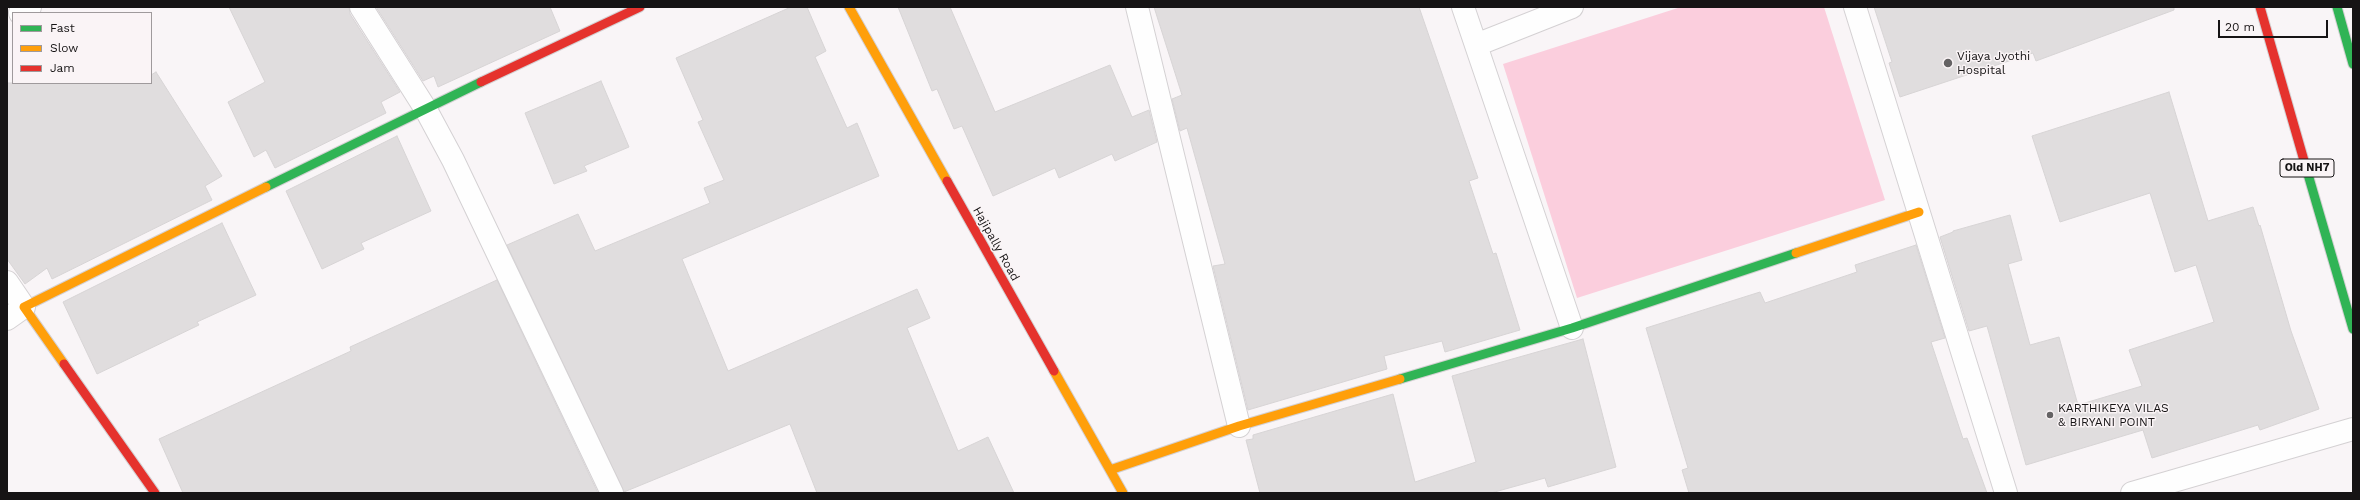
<!DOCTYPE html>
<style>
body{margin:0}
#map{position:relative;width:2360px;height:500px;overflow:hidden;background:#f9f5f7;font-family:"Work Sans",sans-serif}
canvas{display:block}
.frame{position:absolute;inset:0;border:8px solid #161415;pointer-events:none}
.legend{position:absolute;left:12px;top:12px;width:140px;height:72px;box-sizing:border-box;background:#faf4f6;border:1px solid #9f9a9c;margin:0;padding:5px 7px;list-style:none;font-size:12px;color:#161415}
.legend li{display:flex;align-items:center;gap:8px;height:20px}
.legend b{width:20px;border:1px solid #9f9a9c}
.scale{position:absolute;left:2218px;top:20px;width:110px;height:18px;box-sizing:border-box;border:2px solid #161415;border-top:0;padding-left:5px;font-size:12px;line-height:14px;white-space:nowrap;color:#161415;-webkit-text-stroke:3px #faf4f6;paint-order:stroke}
</style>
<div id="map">
<canvas width="2360" height="500"></canvas>
<div class="frame"></div>
<ul class="legend">
<li><b style="height:5px;background:#30b455"></b>Fast</li>
<li><b style="height:5px;background:#ff9f0a"></b>Slow</li>
<li><b style="height:5px;background:#e5322d"></b>Jam</li>
</ul>
<div class="scale">20 m</div>
</div>
<script>
const context = document.querySelector('canvas').getContext('2d');
context.lineJoin = 'round';
function fillPath(path, color) {
  context.fillStyle = color;
  context.fill(path, 'evenodd');
}
function poly(rows) {
  const path = new Path2D();
  for (const r of rows) {
    path.moveTo(r[0], r[1]);
    for (let i = 2; i < r.length; i += 2) path.lineTo(r[i], r[i + 1]);
  }
  return path;
}
function stroke(path, color, width, dash) {
  context.strokeStyle = color;
  context.lineWidth = width;
  context.lineCap = dash ? 'butt' : 'round';
  context.setLineDash(dash || []);
  context.stroke(path);
}
function label(font, color, halo, rows, align = 'center') {
  context.font = font + ' "Work Sans",sans-serif';
  context.lineWidth = 3;
  context.setLineDash([]);
  context.textBaseline = 'middle';
  context.strokeStyle = halo;
  context.fillStyle = color;
  for (const [text, x, y, turn = 0] of rows) {
    context.save();
    context.translate(x, y);
    context.rotate((+turn || 0) * Math.PI / 180);
    context.textAlign = isNaN(turn) ? turn : align;
    if (halo) context.strokeText(text, 0, 0);
    context.fillText(text, 0, 0);
    context.restore();
  }
}
const green = poly([
 [1681,7,1824,7,1885,200,1577,298,1503,64]
]);
const building = poly([
 [229,7,349,7,350,14,400,92,381,102,386,113,275,168,266,150,254,157,228,102,265,82,229,7],
 [376,7,550,7,560,31,438,87,434,76,423,81,376,7],
 [791,7,807,7,826,51,815,57,847,128,857,123,879,176,682,259,728,371,917,289,930,318,907,328,958,451,988,437,1014,493,817,493,790,424,624,492,507,245,578,214,595,251,710,203,704,188,724,180,698,122,703,120,676,58,791,7],
 [898,7,950,7,995,112,1110,65,1132,117,1149,110,1157,142,1115,161,1112,154,1059,178,1055,168,993,196,962,126,954,129,937,89,932,91,898,7],
 [1154,7,1419,7,1478,178,1469,181,1493,254,1496,253,1520,330,1445,352,1442,341,1384,356,1387,369,1248,410,1213,266,1225,264,1187,128,1180,131,1172,99,1182,95,1154,7],
 [1874,7,2174,7,2174,10,2036,61,2033,53,1900,97,1889,63,1892,62,1874,7],
 [156,72,222,176,205,186,212,200,52,279,47,268,25,284,7,259,7,83,151,83,151,75,156,72],
 [601,81,629,147,584,166,587,171,554,184,525,113,601,81],
 [2169,92,2208,221,2253,207,2259,226,2260,225,2291,331,2319,409,2260,430,2258,425,2152,458,2143,430,2026,465,1987,326,1969,331,1940,237,1953,232,1953,231,2010,215,2022,260,2008,264,2030,345,2059,337,2078,405,2142,386,2129,350,2214,322,2196,265,2175,272,2150,193,2060,222,2032,136,2169,92],
 [397,136,431,211,361,243,364,249,322,269,286,191,397,136],
 [222,223,256,295,197,322,199,325,97,374,63,302,222,223],
 [1916,245,1945,338,1931,342,1963,439,1967,438,1987,493,1689,493,1682,470,1688,468,1646,328,1760,292,1765,303,1857,272,1855,265,1916,245],
 [497,280,598,493,183,493,159,439,351,351,350,347,497,280],
 [1583,339,1616,467,1548,487,1545,478,1491,493,1260,493,1246,440,1253,439,1253,435,1393,394,1415,482,1476,462,1452,376,1583,339]
]);
const street = poly([
 [361,7,425,108,453,160,612,493],
 [1137,7,1239,426],
 [1463,7,1572,328],
 [1855,7,2006,493],
 [20,13,30,7],
 [1476,45,1572,7],
 [7,282,24,307,7,319],
 [2132,493,2353,429]
]);
const fast = poly([
 [2337,7,2353,64],
 [2305,164,2353,329],
 [266,187,481,82],
 [1400,379,1572,328,1796,253]
]);
const slow = poly([
 [849,7,947,181],
 [1796,253,1919,212],
 [64,364,24,307,266,187],
 [1054,371,1123,493],
 [1110,470,1239,426,1400,379]
]);
const jam = poly([
 [2260,7,2305,164],
 [481,82,640,7],
 [947,181,1054,371],
 [64,364,155,493]
]);
const markers = [
 [1948,63,5,"#656364"],
 [2050,415,4,"#656364"]
];
const shields = [
 [2307,168,54]
];
const shieldNames = [
 ["Old NH7",2307,168]
];
const poiNames = [
 ["Vijaya Jyothi",1957,56],
 ["Hospital",1957,70],
 ["KARTHIKEYA VILAS",2058,408],
 ["& BIRYANI POINT",2058,422]
];
const streetNames = [
 ["Hajipally Road",996,244,61]
];
fillPath(green, '#fbcedd');
fillPath(building, '#e0ddde');
stroke(building, '#d7d4d5', 1);
stroke(street, '#d4d1d3', 24);
stroke(fast, '#d4d1d3', 11);
stroke(slow, '#d4d1d3', 11);
stroke(jam, '#d4d1d3', 11);
stroke(street, '#fefefe', 22);
stroke(fast, '#30b455', 9);
stroke(slow, '#ff9f0a', 9);
stroke(jam, '#e5322d', 9);
for (const [x, y, r, color] of markers) {
  const dot = new Path2D();
  dot.arc(x, y, r, 0, 2 * Math.PI);
  context.fillStyle = color;
  context.fill(dot);
  stroke(dot, '#faf4f6', 1.5);
}
for (const [x, y, w] of shields) {
  const box = new Path2D();
  box.roundRect(x - w / 2, y - 9, w, 18, 3);
  context.fillStyle = '#faf4f6';
  context.fill(box);
  stroke(box, '#161415', 1);
}
label('bold 11px', '#161415', null, shieldNames);
label('12px', '#161415', '#faf4f6', poiNames, 'left');
label('12px', '#161415', '#faf4f6', streetNames);
</script>
